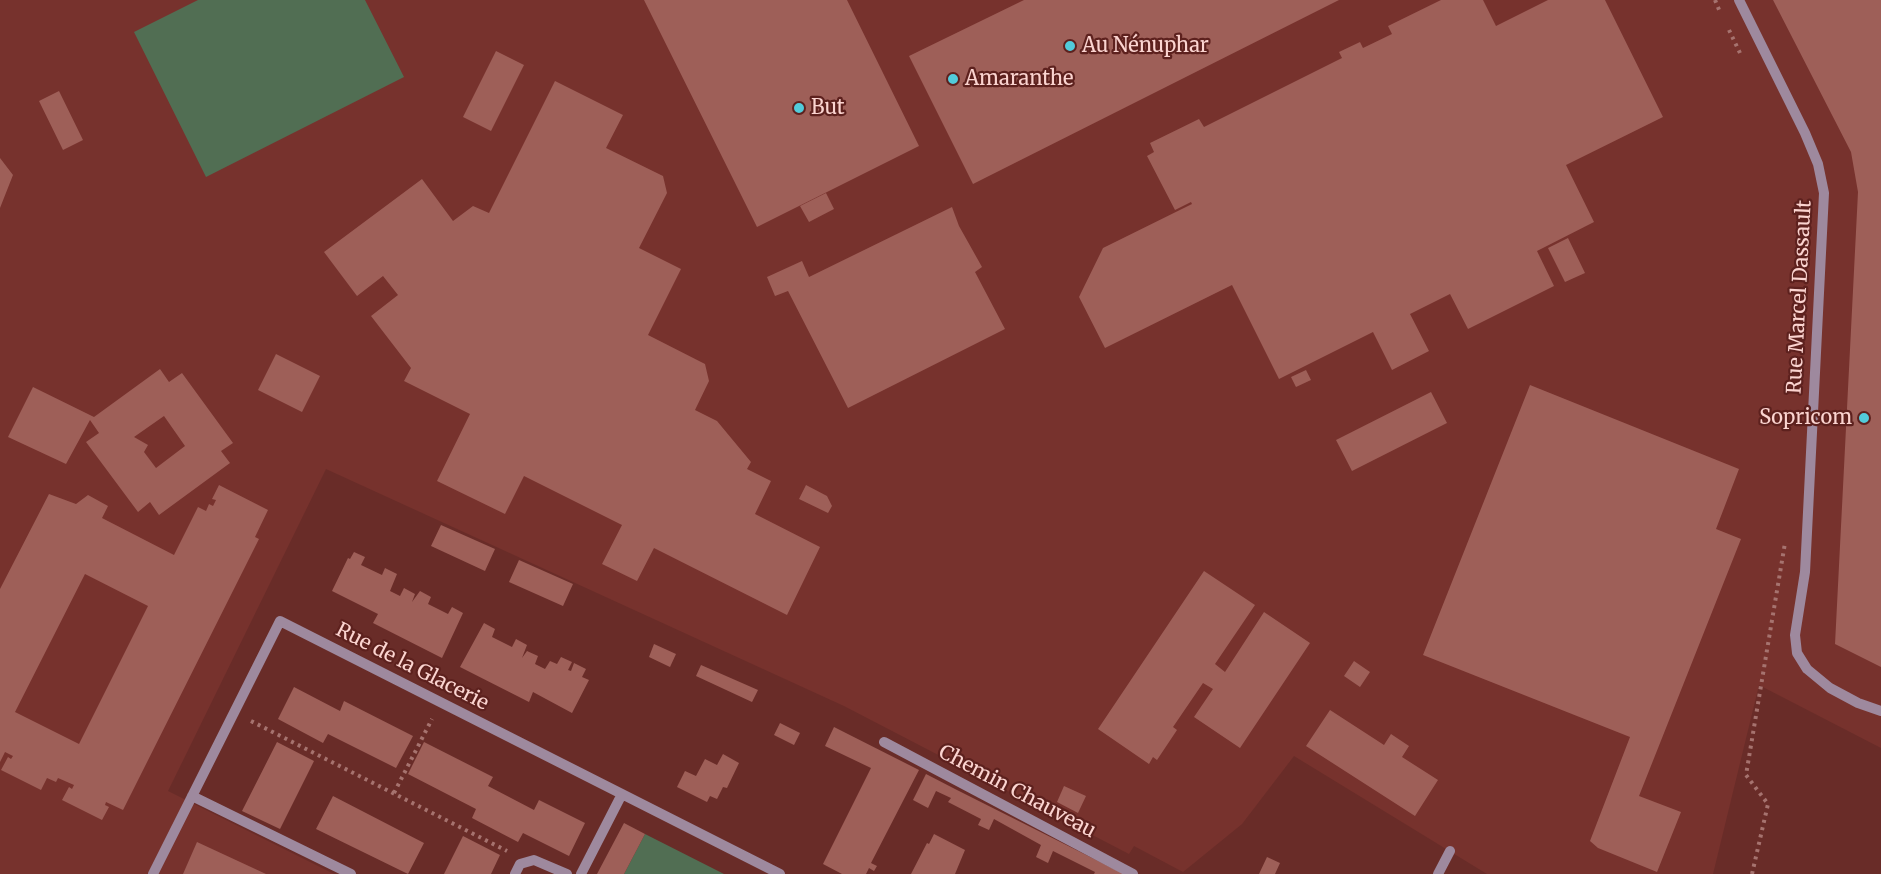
<!DOCTYPE html>
<meta charset="utf-8">
<style>
body{margin:0}
canvas{display:block;background:#692c28}
</style>
<canvas width="1881" height="874"></canvas>
<script>
const context = document.querySelector('canvas').getContext('2d');
context.lineJoin = 'round';
function fillPath(path, color) {
  context.fillStyle = color;
  context.fill(path, 'evenodd');
}
function poly(rows) {
  const path = new Path2D();
  for (const r of rows) {
    path.moveTo(r[0], r[1]);
    for (let i = 2; i < r.length; i += 2) path.lineTo(r[i], r[i + 1]);
  }
  return path;
}
function stroke(path, color, width, dash) {
  context.strokeStyle = color;
  context.lineWidth = width;
  context.lineCap = dash ? 'butt' : 'round';
  context.setLineDash(dash || []);
  context.stroke(path);
}
function label(font, color, halo, rows, align = 'center') {
  context.font = font + ' Merriweather,serif';
  context.lineWidth = 4.5;
  context.setLineDash([]);
  context.textBaseline = 'middle';
  context.strokeStyle = halo;
  context.fillStyle = color;
  for (const [text, x, y, turn = 0] of rows) {
    context.save();
    context.translate(x, y);
    context.rotate((+turn || 0) * Math.PI / 180);
    context.textAlign = isNaN(turn) ? turn : align;
    if (halo) context.strokeText(text, 0, 0);
    context.fillText(text, 0, 0);
    context.restore();
  }
}
const built = poly([
 [0,0,1881,0,1881,748,1759,685,1713,874,1487,874,1294,756,1242,824,1183,872,1134,846,1129,854,844,706,326,469,168,791,334,874,0,874]
]);
const green = poly([
 [198,0,365,0,404,77,206,177,134,32],
 [645,834,724,874,624,874]
]);
const building = poly([
 [644,0,847,0,919,146,757,227],
 [1024,0,1339,0,973,184,909,56],
 [1441,0,1483,0,1496,26,1548,0,1605,0,1663,117,1566,165,1594,222,1537,251,1554,286,1468,329,1450,294,1410,314,1429,351,1392,370,1373,332,1279,379,1232,285,1105,348,1079,297,1103,248,1192,204,1191,202,1175,210,1147,156,1154,152,1150,143,1199,119,1204,127,1342,58,1339,52,1360,42,1363,48,1392,34,1388,26],
 [1773,0,1881,0,1881,667,1835,644,1858,192,1851,152],
 [496,51,524,65,491,131,463,117],
 [555,81,623,115,606,148,663,176,667,193,639,248,681,269,648,335,705,364,709,381,695,410,717,421,751,462,747,469,771,481,755,514,820,547,787,615,654,548,637,581,602,564,622,525,524,476,505,514,437,481,470,414,404,381,411,368,371,316,398,295,383,276,357,296,324,252,422,179,453,221,473,206,489,213],
 [59,91,83,140,63,150,39,101],
 [0,158,13,175,0,208],
 [826,193,834,209,809,222,800,206],
 [952,207,959,226,982,267,975,272,1005,329,848,408,788,291,775,296,767,277,802,261,809,277],
 [1568,238,1585,273,1565,282,1548,248],
 [276,354,320,376,302,412,258,390],
 [160,369,169,382,182,373,233,443,221,451,230,463,159,515,150,502,138,512,86,442,99,433,90,420,66,464,8,437,33,387,94,417],
 [164,416,185,446,156,468,144,452,148,445,134,437],
 [1306,370,1311,380,1296,387,1291,377],
 [1530,385,1739,469,1716,529,1741,539,1639,796,1681,812,1657,872,1598,848,1590,841,1630,737,1423,655],
 [1431,392,1447,423,1352,471,1336,440],
 [219,485,268,510,255,537,259,539,123,810,106,802,105,805,109,807,102,820,62,800,69,787,72,789,74,785,58,778,56,782,47,778,41,790,1,770,8,757,11,759,13,756,5,752,0,762,0,589,49,494,76,504,88,495,108,506,102,518,174,555,198,507,206,511,209,504,213,506,216,500,212,499],
 [85,574,148,606,79,744,15,712],
 [806,485,827,496,832,506,828,513,799,499],
 [441,525,495,549,485,571,431,546],
 [354,552,365,557,361,565,382,575,385,568,397,574,390,591,400,596,404,588,415,594,412,602,420,591,431,597,428,604,448,614,452,607,463,613,442,658,373,623,378,614,332,591,348,558,350,559],
 [519,560,573,584,563,606,509,582],
 [1204,571,1255,605,1215,664,1225,672,1264,612,1310,643,1240,748,1194,717,1213,689,1203,683,1173,727,1177,730,1157,760,1153,757,1149,764,1098,729],
 [484,623,495,629,492,637,512,647,516,639,527,645,522,658,527,651,538,656,535,664,545,669,550,661,557,664,561,657,572,662,568,670,571,671,574,663,586,669,582,677,589,680,572,713,533,692,529,702,460,667],
 [654,644,676,654,670,667,649,657],
 [1354,661,1370,672,1360,687,1344,676],
 [701,665,758,690,752,702,696,676],
 [294,687,340,711,344,701,413,736,396,768,328,734,323,743,278,719],
 [1330,710,1384,745,1391,734,1409,746,1402,757,1438,780,1415,816,1306,746],
 [780,723,800,733,794,745,774,735],
 [834,727,919,770,871,863,877,866,874,871,869,868,866,874,842,874,823,864,871,768,825,746],
 [277,742,314,761,280,829,242,811],
 [424,742,493,777,488,786,534,810,539,800,585,823,569,856,523,833,518,842,472,818,476,809,408,774],
 [723,754,739,763,727,788,723,787,717,799,710,796,707,802,677,787,685,771,696,776,705,759,717,765],
 [926,774,955,789,1124,874,1094,874,1095,872,1053,851,1048,863,1036,857,1041,845,994,819,989,830,978,825,981,819,948,802,951,798,936,791,928,808,913,800],
 [1064,786,1086,796,1078,813,1057,802],
 [333,796,424,843,408,874,316,829],
 [624,823,645,834,624,874,597,874],
 [934,834,965,850,955,874,911,874,927,843,929,844],
 [463,836,500,855,491,874,444,874],
 [197,842,266,874,183,874],
 [1267,857,1280,863,1275,874,1259,874]
]);
const path = poly([
 [1715,0,1720,12],
 [1729,30,1740,53],
 [251,721,507,851],
 [394,793,432,719],
 [1752,874,1768,804,1746,775,1785,543]
]);
const minor = poly([
 [1739,0,1805,133,1818,164,1824,193,1805,572,1795,635,1797,653,1807,669,1830,688,1858,703,1881,711],
 [884,742,1133,874],
 [192,796,351,874],
 [153,874,280,621,780,874],
 [515,874,520,864,534,860,567,874],
 [581,874,622,794],
 [1438,874,1450,851]
]);
const markers = [
 [1070,46,6,"#52cbda"],
 [953,79,6,"#52cbda"],
 [799,108,6,"#52cbda"],
 [1864,418,6,"#52cbda"]
];
const poiNames = [
 ["Au Nénuphar",1082,46],
 ["Amaranthe",965,79],
 ["But",811,108],
 ["Sopricom",1852,418,"right"]
];
const streetNames = [
 ["Rue Marcel Dassault",1800,297,-87],
 ["Rue de la Glacerie",412,667,27],
 ["Chemin Chauveau",1017,792,28]
];
fillPath(built, '#77322d');
fillPath(green, '#516e53');
fillPath(building, '#9e5f58');
stroke(path, '#a6736f', 4, [3, 4.5]);
stroke(minor, '#9e899e', 10);
for (const [x, y, r, color] of markers) {
  const dot = new Path2D();
  dot.arc(x, y, r, 0, 2 * Math.PI);
  context.fillStyle = color;
  context.fill(dot);
  stroke(dot, '#5d211e', 2);
}
label('20px', '#fbd4d0', '#5d211e', poiNames, 'left');
label('20px', '#fbd4d0', '#5d211e', streetNames);
</script>
